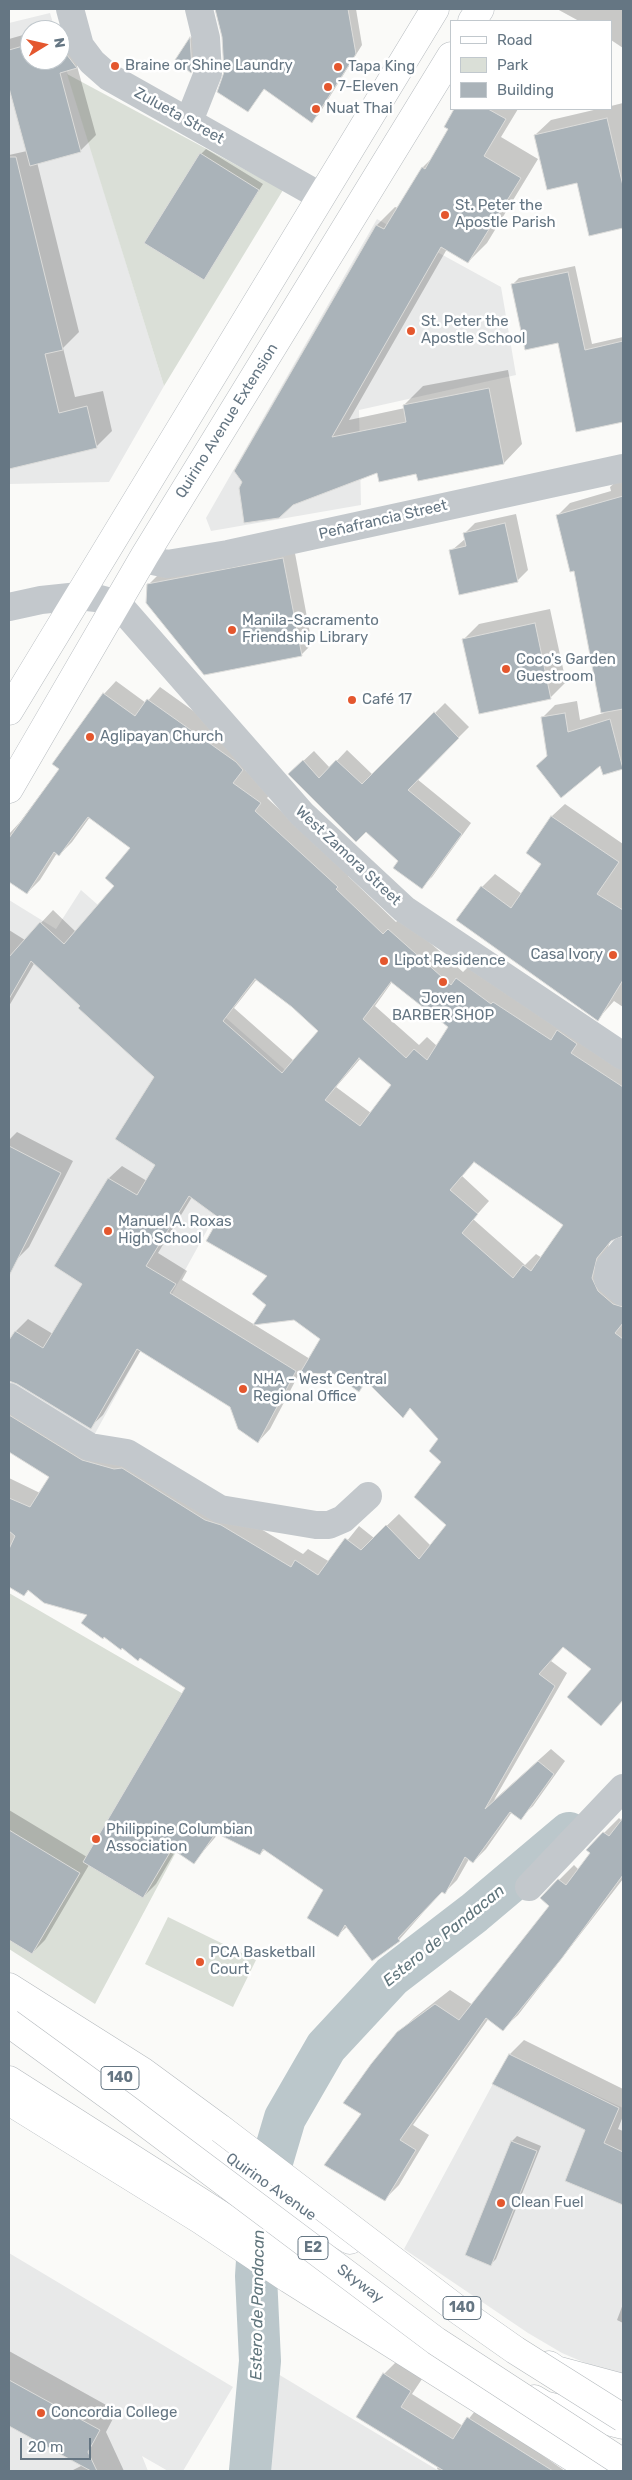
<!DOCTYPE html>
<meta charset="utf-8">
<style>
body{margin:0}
#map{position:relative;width:632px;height:2480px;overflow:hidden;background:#fafaf8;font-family:Rubik,sans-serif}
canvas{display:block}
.frame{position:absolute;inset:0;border:10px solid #657683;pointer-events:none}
.legend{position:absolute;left:450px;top:20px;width:162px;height:90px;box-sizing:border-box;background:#fff;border:1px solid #c1c8cd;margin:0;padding:6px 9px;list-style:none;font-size:15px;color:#657683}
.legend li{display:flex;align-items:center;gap:10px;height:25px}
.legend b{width:25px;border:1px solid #c1c8cd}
.north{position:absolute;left:20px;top:20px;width:50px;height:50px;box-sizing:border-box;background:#fff;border:1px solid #c1c8cd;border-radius:50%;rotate:81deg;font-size:14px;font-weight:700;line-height:20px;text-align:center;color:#657683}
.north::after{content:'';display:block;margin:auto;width:18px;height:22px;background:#e4572e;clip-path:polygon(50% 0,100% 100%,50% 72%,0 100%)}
.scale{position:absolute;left:20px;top:2438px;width:71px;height:22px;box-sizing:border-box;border:2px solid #657683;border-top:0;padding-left:6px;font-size:15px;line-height:18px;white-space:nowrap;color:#657683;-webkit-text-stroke:4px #fff;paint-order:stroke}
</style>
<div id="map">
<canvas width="632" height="2480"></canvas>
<div class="frame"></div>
<ul class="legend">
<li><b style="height:6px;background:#fff"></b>Road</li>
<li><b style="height:14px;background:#dadfd7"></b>Park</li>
<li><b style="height:14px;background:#aab3b9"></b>Building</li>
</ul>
<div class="north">N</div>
<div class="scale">20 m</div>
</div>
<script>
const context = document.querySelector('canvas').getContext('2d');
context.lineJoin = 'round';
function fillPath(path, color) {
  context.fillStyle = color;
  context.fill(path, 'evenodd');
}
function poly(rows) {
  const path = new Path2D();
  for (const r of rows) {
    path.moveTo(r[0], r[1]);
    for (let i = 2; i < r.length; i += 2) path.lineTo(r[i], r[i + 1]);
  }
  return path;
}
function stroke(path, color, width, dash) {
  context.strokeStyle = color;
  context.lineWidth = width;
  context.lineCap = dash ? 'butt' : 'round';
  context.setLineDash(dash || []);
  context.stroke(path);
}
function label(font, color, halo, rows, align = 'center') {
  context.font = font + ' Rubik,sans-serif';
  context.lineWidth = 5;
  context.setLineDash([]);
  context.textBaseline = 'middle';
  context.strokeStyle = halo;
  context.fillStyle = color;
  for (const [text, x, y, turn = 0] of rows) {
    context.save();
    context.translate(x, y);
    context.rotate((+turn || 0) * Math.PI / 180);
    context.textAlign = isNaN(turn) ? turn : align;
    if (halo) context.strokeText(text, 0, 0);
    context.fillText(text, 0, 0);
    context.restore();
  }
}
const built = poly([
 [50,13,55,30,30,30,30,60,60,60,60,49,164,386,109,482,9,484,9,23],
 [377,219,501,287,516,375,359,410,361,505,211,531,206,518],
 [81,890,292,1076,92,1439,9,1387,9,900,56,929],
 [509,2054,623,2108,623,2374,590,2365,562,2353,528,2333,404,2249],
 [9,2253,233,2387,183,2471,168,2471,142,2456,148,2471,9,2471],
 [273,2371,439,2471,259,2471]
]);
const green = poly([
 [67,74,283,190,164,386],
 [9,1593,242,1728,95,2004,9,1949],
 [168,1917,256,1960,233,2007,145,1964]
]);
const shadow = poly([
 [215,9,356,9,362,45,319,114,312,121,265,88,248,110,225,73,223,37],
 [557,9,623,9,623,48,611,40,611,21,579,21],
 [76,21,91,52,77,66,96,135,81,150,37,162,79,332,63,348,75,397,103,391,112,431,96,447,9,468,9,155,27,151,11,93,9,93,9,39,30,33,30,60,60,60,60,30,42,30],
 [194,33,196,67,191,71,177,60],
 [623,103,623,226,590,234,578,182,535,135,551,120,598,109,611,109,611,106],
 [456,109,518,109,501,137,538,159,487,243,468,262,447,249,349,420,405,408,404,405,423,386,508,370,522,444,504,463,417,473,378,471,292,504,377,225,395,207,398,208,423,167,434,156,450,129,446,126],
 [206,149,263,184,203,279,201,154],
 [575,266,592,344,623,337,623,419,621,421,512,285,519,278],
 [623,475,623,768,604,774,601,764,548,755,542,718,555,705,577,701,580,720,604,713,575,570,557,516,570,503,611,491,610,487],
 [516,514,528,570,517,581,451,551,465,539,464,534,475,523],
 [294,548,312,644,301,655,148,585,159,574],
 [550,609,566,682,550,698,464,639,479,624],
 [116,681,146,703,160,687,248,750,254,757,245,770,273,790,267,798,350,874,348,876,396,922,401,917,463,972,469,966,623,1066,623,1235,617,1235,609,1244,605,1265,623,1290,623,1700,601,1724,593,1669,564,1646,551,1661,567,1673,494,1800,551,1749,565,1761,533,1806,520,1818,512,1812,486,1849,473,1862,469,1859,457,1880,445,1892,442,1891,399,1940,372,1960,348,1926,338,1935,325,1890,265,1849,260,1854,219,1833,194,1862,176,1850,156,1884,143,1897,89,1865,45,1940,32,1953,9,1939,9,1810,87,1857,187,1687,89,1615,29,1590,24,1595,9,1585,13,1579,9,1577,9,1478,40,1493,50,1476,9,1451,9,1393,234,1513,303,1554,308,1549,330,1562,359,1526,374,1538,399,1514,431,1546,448,1525,440,1439,411,1407,403,1416,368,1381,359,1390,334,1373,300,1372,270,1429,258,1442,231,1406,141,1350,103,1415,90,1427,17,1382,9,1380,9,1343,16,1331,28,1319,53,1334,84,1283,56,1266,109,1178,122,1166,147,1181,157,1164,155,1077,35,962,9,1006,9,930,25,940,53,910,76,932,116,886,132,848,90,817,72,842,59,855,57,853,40,880,27,893,9,881,9,834,20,822,60,768,104,694],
 [257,979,293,1006,319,1031,294,1061,234,1008],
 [392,982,450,1027,437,1046,427,1037,419,1045,375,1006],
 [361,1058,393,1085,371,1113,336,1087],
 [475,1161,565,1225,542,1258,536,1254,525,1265,473,1219,489,1201,462,1176],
 [192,1197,221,1218,269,1276,268,1305,294,1318,321,1339,310,1359,182,1280,187,1271,158,1253],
 [445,703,469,727,417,779,471,823,432,877,421,887,400,861,300,764,314,751,330,768,347,750,373,775],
 [565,804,623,844,623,1007,614,1001,598,1019,458,920,482,887,495,874,522,894,543,863,527,853,552,816],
 [17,1132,73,1161,29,1247,16,1260,10,1257,9,1260,9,1140],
 [623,1816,623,1879,518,2015,503,2029,489,2018,413,2125,429,2135,399,2185,384,2200,363,2114,398,2033,414,2018,450,1990,473,2005,551,1905,559,1880,574,1865,579,1870,592,1852,588,1849,619,1818,621,1820],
 [524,2040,623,2089,623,2116,618,2129,623,2131,623,2199,620,2203,587,2130,510,2054],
 [517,2136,541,2146,496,2259,491,2264,467,2254,512,2141],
 [623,2304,623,2323,617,2320],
 [9,2351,117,2411,106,2432,124,2471,71,2471,83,2465,9,2425],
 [396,2362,422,2379,412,2394,463,2426,479,2406,546,2448,542,2455,565,2471,441,2471,437,2469,438,2466,357,2417,384,2374]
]);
const river = poly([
 [250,2471,260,2361,256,2276,261,2199,285,2118,326,2047,392,1976,474,1913,569,1833]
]);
const building = poly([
 [215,9,348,9,356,54,312,123,264,89,248,112,217,92,224,72,222,37,215,9],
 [60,35,67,55,77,68,60,73,81,152,30,166,9,88,9,50,30,44,30,60,60,60,60,35],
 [190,37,192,70,191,73,175,60,190,37],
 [454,109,488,109,506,119,484,156,521,178,468,263,441,247,332,437,406,422,403,405,489,388,504,464,418,481,416,474,379,482,377,473,293,505,279,518,244,523,239,488,242,482,234,471,376,225,384,229,422,167,425,169,448,129,444,127,454,109],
 [607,118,623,186,623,228,589,236,577,183,547,190,534,135,607,118],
 [200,153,259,190,204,280,144,243,200,153],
 [9,157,16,157,63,350,45,354,59,413,87,406,97,448,9,469,9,157],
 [568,272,585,350,623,341,623,422,576,432,558,343,525,350,511,284,568,272],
 [623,496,623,709,601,713,574,571,570,572,556,515,623,496],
 [505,523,518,582,459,595,449,550,466,546,463,533,505,523],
 [283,558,302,656,204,675,146,603,147,584,283,558],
 [535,623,551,699,479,714,462,639,535,623],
 [103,693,135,716,147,699,236,762,243,770,233,783,261,803,255,811,338,887,336,889,383,934,388,929,451,985,456,978,491,1004,493,1002,551,1040,557,1030,577,1044,571,1053,623,1087,623,1236,611,1241,597,1258,592,1278,598,1291,613,1304,623,1307,623,1323,615,1333,623,1339,623,1700,601,1726,567,1697,591,1669,563,1647,539,1674,555,1686,485,1809,538,1761,554,1774,521,1820,510,1812,473,1863,465,1857,445,1894,442,1892,398,1938,400,1941,372,1961,345,1925,338,1937,307,1918,323,1890,263,1849,260,1855,216,1833,194,1864,172,1849,143,1898,83,1862,185,1688,140,1658,138,1661,122,1648,121,1650,104,1637,103,1639,81,1623,87,1615,44,1603,28,1590,24,1596,9,1587,9,1549,15,1536,9,1531,9,1498,30,1507,49,1477,9,1452,9,1415,82,1460,114,1469,122,1468,205,1520,221,1525,291,1567,295,1560,318,1575,345,1538,361,1550,386,1525,419,1559,446,1525,414,1497,441,1462,429,1451,438,1439,410,1408,403,1418,366,1381,359,1392,334,1374,300,1373,320,1339,294,1320,253,1325,266,1305,252,1294,267,1276,206,1241,219,1218,189,1196,146,1266,176,1284,170,1293,296,1371,258,1443,238,1429,230,1407,137,1349,91,1429,17,1384,9,1381,9,1340,15,1331,43,1348,82,1284,54,1266,108,1178,137,1195,155,1165,115,1139,154,1077,78,1008,80,1006,31,961,9,999,9,957,40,922,64,944,114,886,105,878,130,848,88,817,59,856,54,852,27,894,9,882,9,838,59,769,52,764,103,693],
 [255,979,292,1007,318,1031,282,1073,223,1021,255,979],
 [391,982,448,1027,427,1060,414,1049,406,1058,363,1019,391,982],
 [359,1058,391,1085,360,1126,325,1100,359,1058],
 [474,1162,563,1225,531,1271,523,1265,513,1278,462,1233,478,1214,450,1190,474,1162],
 [434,712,459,738,408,790,462,834,422,889,393,868,398,861,366,832,356,842,288,774,303,760,319,778,336,760,362,784,434,712],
 [565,713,568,732,610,719,623,769,603,775,600,766,561,798,536,766,547,756,541,717,565,713],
 [551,816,619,862,597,894,623,910,623,980,598,1021,456,920,481,886,511,908,541,864,526,853,551,816],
 [9,1146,61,1173,9,1276,9,1146],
 [623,1818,623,1875,562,1958,503,2031,486,2018,400,2140,416,2150,385,2201,324,2165,361,2114,343,2103,371,2064,397,2032,435,2004,459,2020,549,1906,540,1898,541,1897,558,1879,566,1885,590,1853,586,1850,603,1832,609,1836,623,1818],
 [9,1830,80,1873,32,1954,9,1940,9,1830],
 [509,2054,619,2108,604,2143,623,2152,623,2205,565,2181,585,2130,492,2084,509,2054],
 [511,2141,537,2151,491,2266,465,2255,511,2141],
 [383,2373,411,2391,401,2407,453,2439,467,2417,553,2471,444,2471,356,2417,383,2373],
 [9,2380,100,2430,88,2452,97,2471,91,2471,9,2426,9,2380]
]);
const minor = poly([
 [70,9,80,46,92,62,109,77,320,196],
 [189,121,208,73,206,38,199,9],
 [145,555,153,561,167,564,228,554,623,468],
 [9,607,41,600,79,596,96,598,118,604,302,814,404,909,623,1056],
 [623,1251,609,1268,608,1279,623,1292],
 [9,1397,90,1447,127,1453,220,1509,316,1525,329,1525,343,1519,368,1496],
 [529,1887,623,1788]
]);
const major = poly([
 [472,21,480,9],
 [9,711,435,9],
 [9,789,145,555,451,56],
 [9,2007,126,2082,306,2213,350,2240],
 [9,2101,201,2220,289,2279,594,2471],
 [549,2365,556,2370,623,2388]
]);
const highway = poly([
 [9,1987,142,2071,221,2129],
 [9,2080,417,2340],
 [154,2120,225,2155],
 [534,2399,544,2405,623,2425]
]);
const highwayBridge = poly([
 [9,2023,123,2106,436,2341,623,2463],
 [221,2129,461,2312,515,2350,623,2418]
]);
const markers = [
 [115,66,5,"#e4572e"],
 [338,67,5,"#e4572e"],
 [328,87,5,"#e4572e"],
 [316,109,5,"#e4572e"],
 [445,215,5,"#e4572e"],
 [411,331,5,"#e4572e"],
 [232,630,5,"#e4572e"],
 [506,669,5,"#e4572e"],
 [352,700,5,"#e4572e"],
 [90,737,5,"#e4572e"],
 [613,955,5,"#e4572e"],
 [384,961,5,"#e4572e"],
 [443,982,5,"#e4572e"],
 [108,1231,5,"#e4572e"],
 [243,1389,5,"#e4572e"],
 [96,1839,5,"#e4572e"],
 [200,1962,5,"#e4572e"],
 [501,2203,5,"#e4572e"],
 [41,2413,5,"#e4572e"]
];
const shields = [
 [120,2078,38],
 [313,2248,30],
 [462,2308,38]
];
const shieldNames = [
 ["140",120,2078],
 ["E2",313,2248],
 ["140",462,2308]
];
const poiNames = [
 ["Braine or Shine Laundry",125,66],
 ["Tapa King",348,67],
 ["7-Eleven",338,87],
 ["Nuat Thai",326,109],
 ["St. Peter the",455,206],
 ["Apostle Parish",455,223],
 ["St. Peter the",421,322],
 ["Apostle School",421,339],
 ["Manila-Sacramento",242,621],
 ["Friendship Library",242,638],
 ["Coco's Garden",516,660],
 ["Guestroom",516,677],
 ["Café 17",362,700],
 ["Aglipayan Church",100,737],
 ["Casa Ivory",603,955,"right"],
 ["Lipot Residence",394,961],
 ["Joven",443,999,"center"],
 ["BARBER SHOP",443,1016,"center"],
 ["Manuel A. Roxas",118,1222],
 ["High School",118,1239],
 ["NHA - West Central",253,1380],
 ["Regional Office",253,1397],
 ["Philippine Columbian",106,1830],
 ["Association",106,1847],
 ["PCA Basketball",210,1953],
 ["Court",210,1970],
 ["Clean Fuel",511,2203],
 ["Concordia College",51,2413]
];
const streetNames = [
 ["Zulueta Street",179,116,29],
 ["Quirino Avenue Extension",227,421,-58],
 ["Peñafrancia Street",383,520,-13],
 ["West Zamora Street",348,856,43],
 ["Quirino Avenue",271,2187,35],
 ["Skyway",360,2284,37]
];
const waterNames = [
 ["Estero de Pandacan",444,1936,-39],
 ["Estero de Pandacan",258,2305,-89]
];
fillPath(built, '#e8e9e9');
fillPath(green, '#dadfd7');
fillPath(shadow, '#0003');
stroke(river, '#bbc7cb', 42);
fillPath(building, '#aab3b9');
stroke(building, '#dcdcda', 1);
stroke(major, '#b5babe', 29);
stroke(highway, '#b4b9bd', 29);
stroke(minor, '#c3c8cc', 28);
stroke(major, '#fff', 28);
stroke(highway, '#fff', 28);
stroke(highwayBridge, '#b4b9bd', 29, []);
stroke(highwayBridge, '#fff', 28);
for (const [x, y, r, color] of markers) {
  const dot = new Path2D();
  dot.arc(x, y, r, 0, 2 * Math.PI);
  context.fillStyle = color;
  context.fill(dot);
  stroke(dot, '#fff', 2);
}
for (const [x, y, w] of shields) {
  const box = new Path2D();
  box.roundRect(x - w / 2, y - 11.5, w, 23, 4);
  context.fillStyle = '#fff';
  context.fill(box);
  stroke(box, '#657683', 1);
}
label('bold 14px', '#657683', null, shieldNames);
label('15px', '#657683', '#fff', poiNames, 'left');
label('15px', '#657683', '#fff', streetNames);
label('italic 16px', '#60757c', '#fff', waterNames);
</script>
